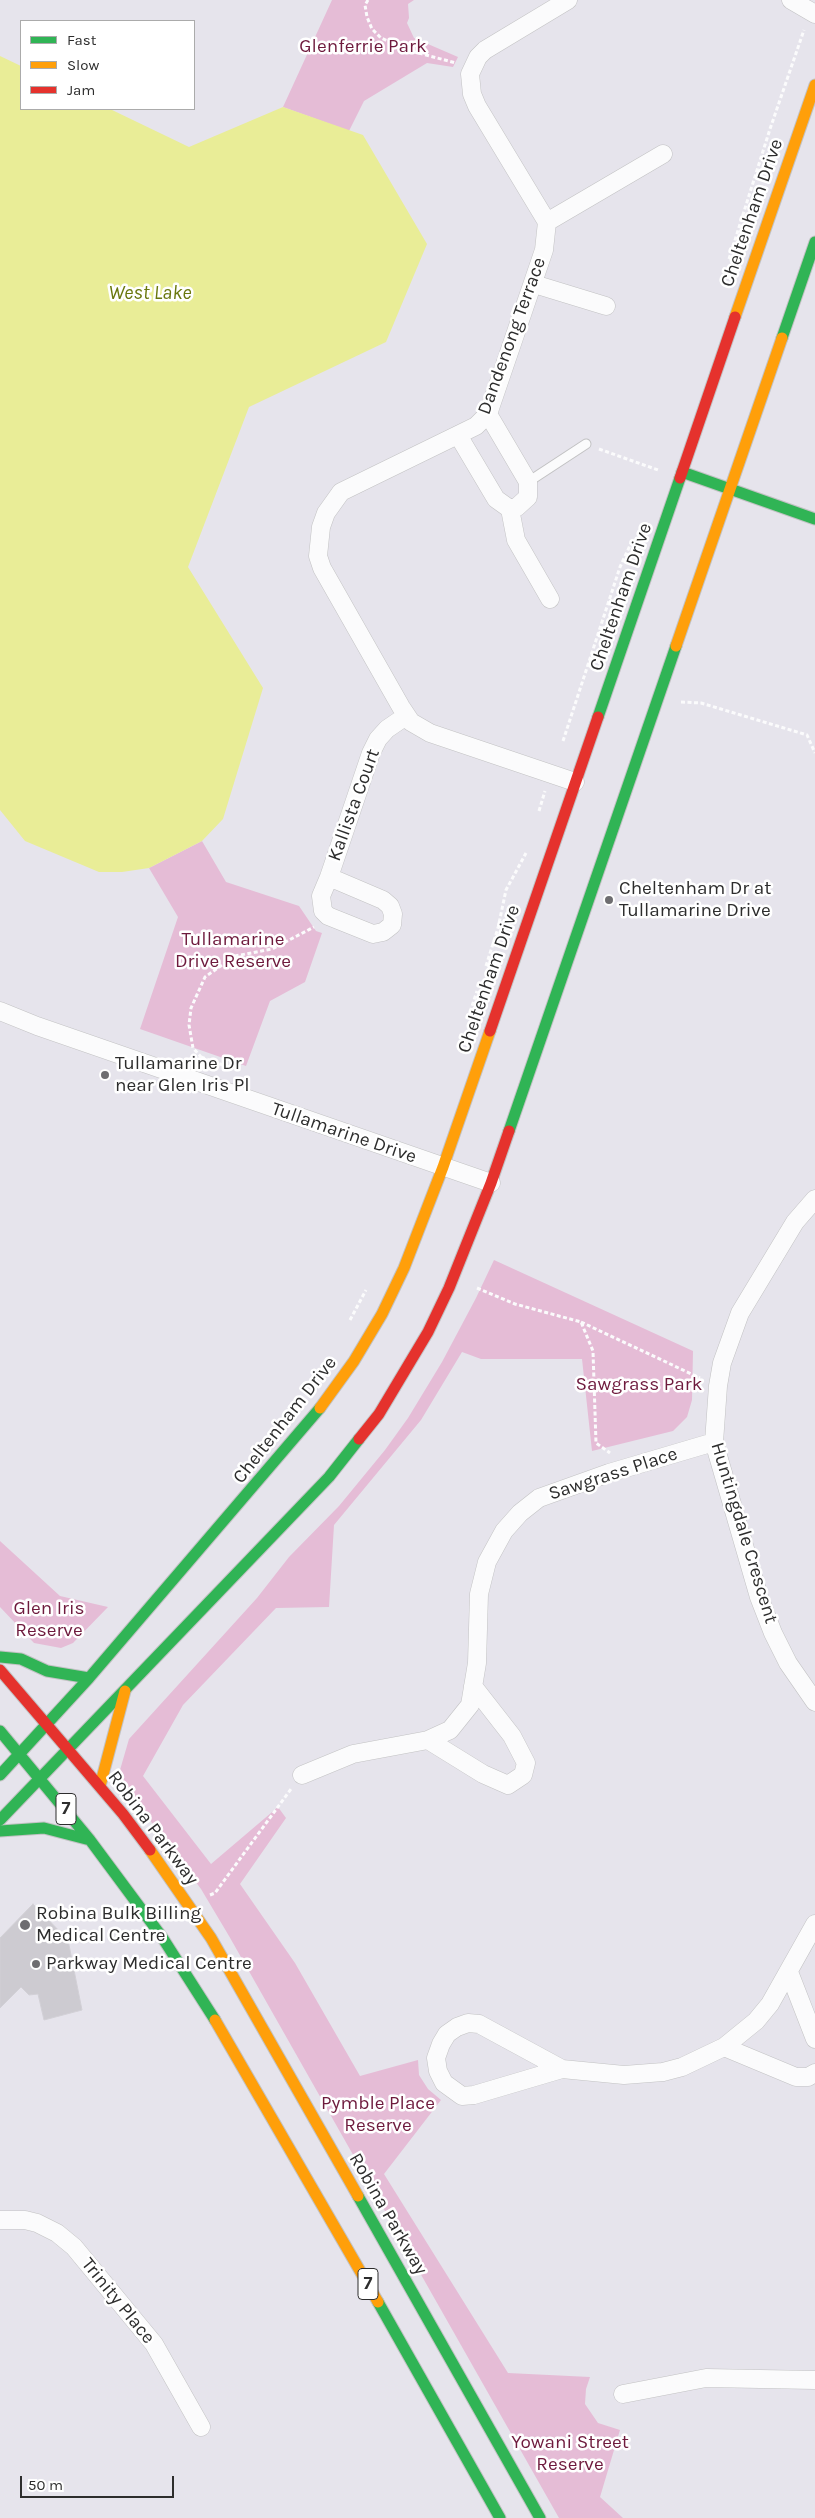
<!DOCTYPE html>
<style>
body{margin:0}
#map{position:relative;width:815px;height:2518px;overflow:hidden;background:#e6e4ec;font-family:Karla,sans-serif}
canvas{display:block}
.legend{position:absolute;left:20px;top:20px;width:175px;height:90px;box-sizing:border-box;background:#fff;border:1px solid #ababab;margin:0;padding:6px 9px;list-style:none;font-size:15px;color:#2d2d2d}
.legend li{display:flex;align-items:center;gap:10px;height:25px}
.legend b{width:25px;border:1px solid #ababab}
.scale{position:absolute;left:20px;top:2476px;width:154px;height:22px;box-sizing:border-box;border:2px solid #2d2d2d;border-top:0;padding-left:6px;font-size:15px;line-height:18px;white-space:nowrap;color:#2d2d2d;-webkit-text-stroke:4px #fff;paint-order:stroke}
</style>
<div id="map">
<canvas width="815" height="2518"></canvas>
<ul class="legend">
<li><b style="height:6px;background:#30b455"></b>Fast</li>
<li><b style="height:6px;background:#ff9f0a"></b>Slow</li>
<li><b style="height:6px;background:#e5322d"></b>Jam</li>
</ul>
<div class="scale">50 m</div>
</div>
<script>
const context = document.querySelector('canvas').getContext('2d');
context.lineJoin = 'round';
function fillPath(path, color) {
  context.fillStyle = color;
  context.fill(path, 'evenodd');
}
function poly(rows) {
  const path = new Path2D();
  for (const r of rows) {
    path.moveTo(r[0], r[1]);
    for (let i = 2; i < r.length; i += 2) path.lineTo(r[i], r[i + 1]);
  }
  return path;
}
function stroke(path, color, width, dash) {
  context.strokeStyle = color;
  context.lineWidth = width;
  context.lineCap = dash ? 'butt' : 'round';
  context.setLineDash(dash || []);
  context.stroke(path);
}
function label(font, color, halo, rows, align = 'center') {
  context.font = font + ' Karla,sans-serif';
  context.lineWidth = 5;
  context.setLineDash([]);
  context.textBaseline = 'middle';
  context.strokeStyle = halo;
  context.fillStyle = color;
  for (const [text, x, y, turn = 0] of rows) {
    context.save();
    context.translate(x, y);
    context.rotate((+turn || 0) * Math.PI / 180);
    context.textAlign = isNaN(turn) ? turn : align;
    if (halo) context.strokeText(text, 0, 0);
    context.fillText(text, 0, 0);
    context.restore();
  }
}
const green = poly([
 [332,0,414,0,408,4,409,18,407,23,414,38,458,57,453,67,427,63,364,101,349,131,283,107],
 [202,841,226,882,299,906,316,931,322,933,305,982,270,1001,246,1066,140,1029,178,917,149,868],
 [494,1260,693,1351,692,1400,687,1417,673,1431,592,1451,582,1359,481,1359,462,1352,421,1420,334,1525,329,1607,276,1608,183,1705,143,1776,211,1864,278,1807,286,1818,240,1884,295,1963,360,2076,418,2060,419,2075,428,2089,441,2100,384,2174,508,2373,590,2377,586,2389,585,2404,598,2423,620,2430,600,2497,623,2518,559,2518,229,1936,201,1889,123,1784,120,1770,129,1739,257,1598,289,1557,339,1506,385,1450,408,1418,442,1362,476,1298],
 [0,1541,60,1596,108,1607,73,1643,61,1648,34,1643,0,1607]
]);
const water = poly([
 [0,56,21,66,21,109,110,109,189,147,283,107,363,135,427,244,386,342,249,407,188,567,263,688,223,819,202,841,149,868,122,872,99,872,25,841,0,810]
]);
const building = poly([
 [33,1904,68,1940,82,2010,44,2020,38,1994,29,1995,21,1987,0,2008,0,1938,33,1904]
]);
const path = poly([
 [368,0,365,5,367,17,372,29,381,38,411,51,456,63],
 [729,259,770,129,804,30],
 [599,449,658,470],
 [681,702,701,703,807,735,815,753],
 [563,741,620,567,633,539],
 [539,811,545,791],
 [486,966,498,928,506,890,526,853],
 [468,1018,477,991],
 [201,1057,228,1067],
 [199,1064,201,1057,193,1048,189,1025,191,1008,205,977,235,956,272,949,314,927],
 [477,1288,515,1304,581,1322,593,1351,596,1443,610,1453],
 [350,1320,366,1290],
 [581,1322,700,1378],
 [210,1895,215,1893,291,1789]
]);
const lane = poly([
 [528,482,586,444]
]);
const street = poly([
 [568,0,485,50,478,57,470,74,472,94,477,106,547,222,544,250,488,414,476,426,341,492,326,513,321,527,318,556,322,568,401,707,411,722,430,733,575,782],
 [791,0,815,14],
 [547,222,663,154],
 [534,284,606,306],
 [458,435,496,499,510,509,517,507,528,497,528,482,488,414],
 [510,509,516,540,550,599],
 [329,877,321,896,323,911,328,916,373,934,383,932,392,925,393,914,390,906,383,900,329,877,371,753,378,739,387,729,406,716],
 [0,1011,37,1026,491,1183],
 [815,1199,795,1222,740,1313,722,1363,718,1386,714,1442,759,1597,773,1633,788,1663,815,1702],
 [428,1740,483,1774,508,1785,523,1775,526,1763,512,1736,473,1686],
 [302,1775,353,1754,428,1740,450,1730,470,1705,477,1663,479,1594,487,1562,504,1531,520,1513,539,1498,609,1473,714,1442],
 [789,1972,815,2039],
 [724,2047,796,2077,808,2077,815,2073],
 [562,2069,479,2024,468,2023,457,2027,447,2034,441,2044,436,2058,438,2071,444,2083,462,2096,474,2095,562,2069,624,2075,663,2072,682,2067,724,2047,756,2021,770,2004,815,1924],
 [0,2220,25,2220,37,2223,57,2233,74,2247,154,2344,201,2427],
 [623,2394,706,2378,815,2380]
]);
const fast = poly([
 [782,338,815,242],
 [682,472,815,519],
 [598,717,680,478],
 [509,1131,676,646],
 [0,1657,21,1659,47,1671,89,1678],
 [0,1731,90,1840,162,1937,215,2020],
 [0,1775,89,1678,320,1408],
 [0,1820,329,1477,359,1439],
 [0,1831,44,1828,90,1840],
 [358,2196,540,2518],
 [378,2302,500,2518]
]);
const slow = poly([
 [735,317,815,85],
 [676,646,782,338],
 [320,1408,354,1361,382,1314,404,1268,443,1167,490,1031],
 [100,1786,125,1691],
 [150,1850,211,1938,358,2196],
 [215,2020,378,2302]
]);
const jam = poly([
 [680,478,735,317],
 [490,1031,598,717],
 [359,1439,379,1414,428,1332,449,1288,491,1183,509,1131],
 [0,1670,123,1814,150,1850]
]);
const markers = [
 [609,900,5,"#6e6d70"],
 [105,1075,5,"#6e6d70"],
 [25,1925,6,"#6e6d70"],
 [36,1964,5,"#6e6d70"]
];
const shields = [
 [66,1809,20],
 [368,2284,20]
];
const shieldNames = [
 ["7",66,1809],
 ["7",368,2284]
];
const parkNames = [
 ["Glenferrie Park",363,47],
 ["Tullamarine",233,940],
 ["Drive Reserve",233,962],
 ["Sawgrass Park",639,1385],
 ["Glen Iris",49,1609],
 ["Reserve",49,1631],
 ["Pymble Place",378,2104],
 ["Reserve",378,2126],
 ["Yowani Street",570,2443],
 ["Reserve",570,2465]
];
const streetNames = [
 ["Cheltenham Drive",752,213,-71],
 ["Dandenong Terrace",512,336,-70],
 ["Cheltenham Drive",621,597,-71],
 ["Kallista Court",354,805,-70],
 ["Cheltenham Drive",489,979,-71],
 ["Tullamarine Drive",344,1133,19],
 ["Cheltenham Drive",285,1420,-52],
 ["Sawgrass Place",613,1474,-18],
 ["Huntingdale Crescent",744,1533,73],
 ["Robina Parkway",153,1828,53],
 ["Robina Parkway",388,2214,60],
 ["Trinity Place",118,2301,51]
];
const poiNames = [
 ["Cheltenham Dr at",619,889],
 ["Tullamarine Drive",619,911],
 ["Tullamarine Dr",115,1064],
 ["near Glen Iris Pl",115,1086],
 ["Robina Bulk Billing",36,1914],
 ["Medical Centre",36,1936],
 ["Parkway Medical Centre",46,1964]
];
const waterNames = [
 ["West Lake",150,293]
];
fillPath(green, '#e5bcd6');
fillPath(water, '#e9ed97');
fillPath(building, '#cdcbd1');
stroke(building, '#d2d0d6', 1);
stroke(lane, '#c2c2c3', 11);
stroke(street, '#c2c2c3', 19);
stroke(fast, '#c2c2c3', 13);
stroke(slow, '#c2c2c3', 13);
stroke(jam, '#c2c2c3', 13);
stroke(path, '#fbfbfc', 3, [4, 2.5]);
stroke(lane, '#fbfbfc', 9);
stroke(street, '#fbfbfc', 18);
stroke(fast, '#30b455', 11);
stroke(slow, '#ff9f0a', 11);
stroke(jam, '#e5322d', 11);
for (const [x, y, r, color] of markers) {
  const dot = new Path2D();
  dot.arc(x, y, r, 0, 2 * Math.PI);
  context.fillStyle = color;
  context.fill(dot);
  stroke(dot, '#fff', 2);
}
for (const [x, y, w] of shields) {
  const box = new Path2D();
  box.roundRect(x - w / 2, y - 15.5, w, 31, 4);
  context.fillStyle = '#fff';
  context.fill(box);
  stroke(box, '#2d2d2d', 1);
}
label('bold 18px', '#2d2d2d', null, shieldNames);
label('19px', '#6e1a3d', '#fff', parkNames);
label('19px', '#2d2d2d', '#fff', streetNames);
label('19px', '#2d2d2d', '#fff', poiNames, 'left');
label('italic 20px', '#69770d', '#fff', waterNames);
</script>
